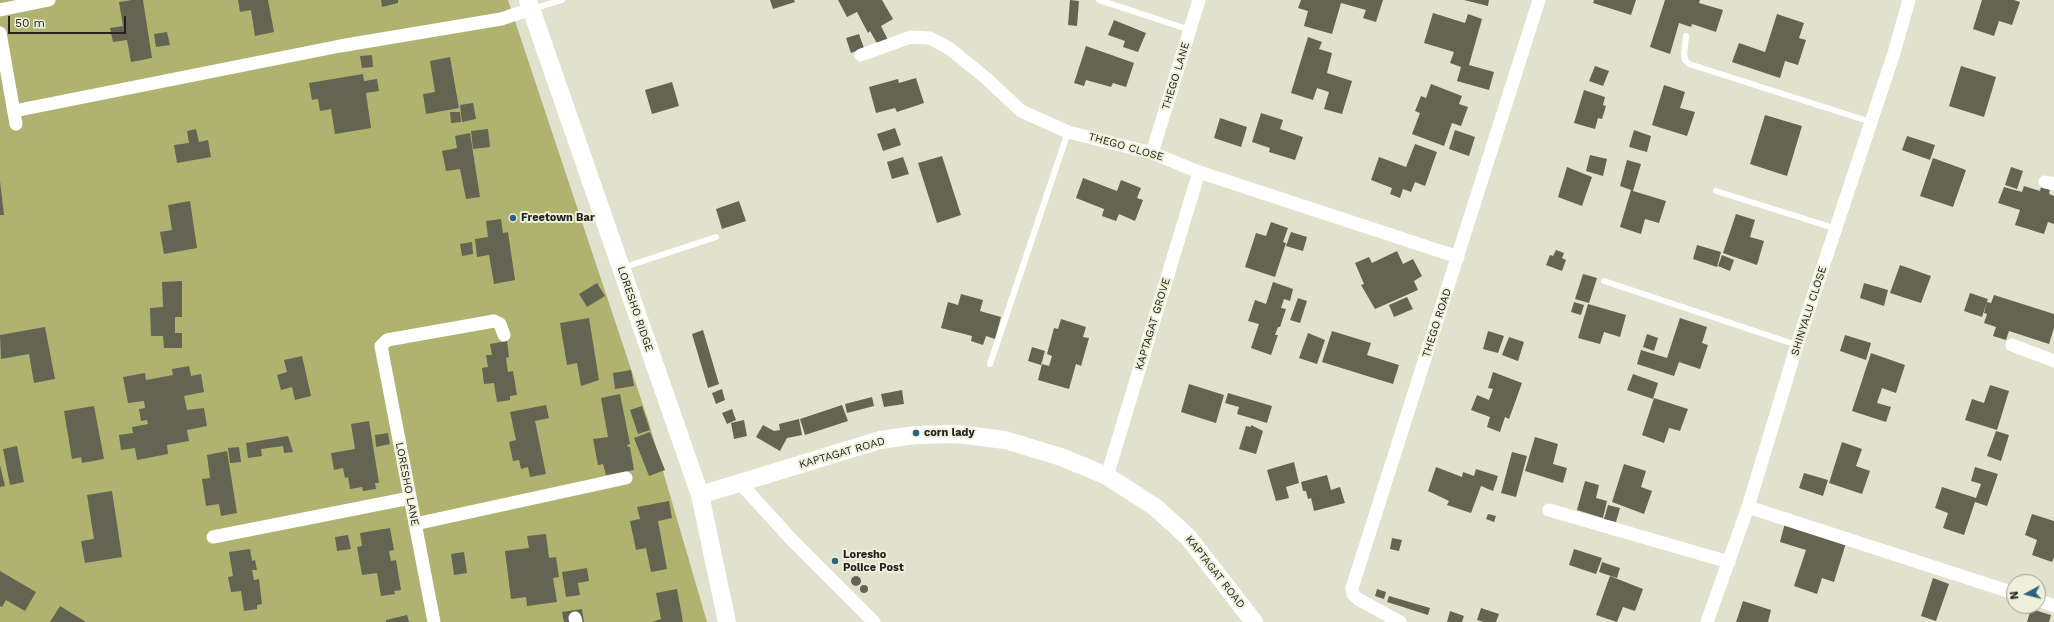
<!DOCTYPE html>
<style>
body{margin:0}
#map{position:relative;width:2054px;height:622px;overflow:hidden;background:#e1e2cd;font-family:"Work Sans",sans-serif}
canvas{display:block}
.north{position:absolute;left:2006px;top:574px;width:40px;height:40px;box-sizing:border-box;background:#eef0db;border:1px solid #9d9e8f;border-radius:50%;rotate:263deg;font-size:11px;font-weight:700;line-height:16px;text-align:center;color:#24241d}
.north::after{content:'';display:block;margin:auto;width:14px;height:18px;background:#2e627e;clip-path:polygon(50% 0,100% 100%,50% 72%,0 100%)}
.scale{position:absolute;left:8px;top:16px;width:118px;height:18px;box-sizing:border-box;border:2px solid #24241d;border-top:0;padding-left:5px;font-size:12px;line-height:14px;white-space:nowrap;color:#24241d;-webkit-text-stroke:3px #eef0db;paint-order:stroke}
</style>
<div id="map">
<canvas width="2054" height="622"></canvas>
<div class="north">N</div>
<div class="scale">50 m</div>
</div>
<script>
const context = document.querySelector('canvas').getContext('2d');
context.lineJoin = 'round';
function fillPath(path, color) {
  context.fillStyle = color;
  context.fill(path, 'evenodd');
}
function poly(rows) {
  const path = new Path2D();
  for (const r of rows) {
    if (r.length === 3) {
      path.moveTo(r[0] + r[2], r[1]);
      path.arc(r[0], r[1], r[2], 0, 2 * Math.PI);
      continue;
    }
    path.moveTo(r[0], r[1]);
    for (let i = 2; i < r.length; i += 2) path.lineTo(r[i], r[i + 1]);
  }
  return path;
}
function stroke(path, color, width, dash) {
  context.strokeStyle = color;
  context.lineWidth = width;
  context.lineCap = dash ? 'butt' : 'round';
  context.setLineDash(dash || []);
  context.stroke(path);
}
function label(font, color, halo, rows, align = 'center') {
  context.font = font + ' "Work Sans",sans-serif';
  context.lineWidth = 4;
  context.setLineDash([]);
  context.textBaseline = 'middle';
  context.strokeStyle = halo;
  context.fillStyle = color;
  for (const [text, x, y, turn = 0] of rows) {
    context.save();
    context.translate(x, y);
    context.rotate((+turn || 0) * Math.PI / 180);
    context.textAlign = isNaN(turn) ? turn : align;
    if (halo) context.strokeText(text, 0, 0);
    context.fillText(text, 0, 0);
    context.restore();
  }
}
const green = poly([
 [0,0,508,0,649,423,707,622,0,622]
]);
const building = poly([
 [132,0,143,0,152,58,131,62,127,40,113,42,110,28,123,26,119,2],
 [238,0,268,0,274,32,255,36,251,10,240,12],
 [381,0,398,0,398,3,382,7],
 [770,0,794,0,795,2,773,9],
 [838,0,882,0,893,19,881,26,888,40,878,45,870,31,868,33,857,12,847,17],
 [1070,0,1079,1,1077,26,1068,25],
 [1301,0,1383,0,1376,22,1363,18,1366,10,1341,3,1332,34,1304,26,1308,11,1298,8],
 [1464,0,1489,0,1488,6],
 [1594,0,1636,0,1631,15,1593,3],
 [1665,0,1700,0,1699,3,1723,10,1716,32,1692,24,1691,27,1679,23,1670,54,1650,47],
 [1982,0,2014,0,2020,2,2012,25,1999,21,1994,36,1973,29],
 [1433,13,1465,23,1468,14,1482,19,1469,65,1494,72,1489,90,1457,81,1461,67,1450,63,1454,52,1424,43],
 [1777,14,1804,23,1799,38,1806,40,1798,65,1785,61,1780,78,1732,62,1739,43,1765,52],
 [1114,20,1146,33,1138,52,1123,47,1125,41,1108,35],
 [167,32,170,45,156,47,154,34],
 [859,34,864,48,851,53,846,38],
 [1308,37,1322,42,1319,49,1332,53,1327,73,1352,81,1342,114,1324,109,1329,92,1317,88,1313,100,1291,93],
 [1086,46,1134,63,1126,87,1113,83,1111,87,1086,80,1084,86,1074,83],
 [372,55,373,67,362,68,360,56],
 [450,57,459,108,426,114,423,94,435,92,430,61],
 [1595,66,1609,71,1603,86,1589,81],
 [1961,66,1996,77,1984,117,1949,106],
 [363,74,364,81,377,79,379,91,366,93,371,128,335,134,331,109,320,111,318,99,312,100,309,83],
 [916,78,924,103,897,112,895,108,876,113,869,87,898,79,899,83],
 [672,82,679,106,652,114,645,90],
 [1431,84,1462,96,1459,104,1468,107,1461,126,1452,123,1444,146,1412,134,1420,113,1415,111,1421,96,1426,98],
 [1664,85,1685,92,1680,108,1695,112,1687,136,1652,125],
 [1584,90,1605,97,1603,105,1606,106,1602,119,1598,118,1595,129,1574,123],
 [473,103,476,119,462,122,460,105],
 [450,112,460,112,461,122,451,123],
 [1261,113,1283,120,1280,129,1303,137,1295,160,1269,152,1270,148,1252,142],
 [1765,115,1802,126,1787,176,1750,164],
 [1220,118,1247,127,1241,147,1214,138],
 [895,128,901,145,883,151,877,134],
 [196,129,199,142,208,140,211,157,177,163,174,145,189,143,187,131],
 [488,129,490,147,473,149,471,131],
 [1455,130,1475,137,1469,156,1449,149],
 [1634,130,1651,136,1647,152,1629,147],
 [470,133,480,197,466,199,460,169,446,171,442,151,457,148,455,136],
 [1907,136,1935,145,1930,160,1902,150],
 [1415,144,1437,152,1425,186,1415,182,1411,192,1403,189,1400,198,1390,194,1392,188,1371,180,1379,157,1406,167],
 [1590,155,1607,159,1603,176,1586,171],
 [942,156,961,215,937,223,918,163],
 [903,157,909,174,892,179,887,162],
 [1933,158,1966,170,1953,207,1920,196],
 [1627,160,1641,164,1633,191,1666,201,1659,223,1645,219,1641,234,1620,227,1631,190,1620,186],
 [1567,167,1592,177,1582,206,1558,197],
 [2011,167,2023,171,2017,189,2005,185],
 [1083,178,1117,191,1121,180,1141,188,1137,198,1143,200,1135,221,1119,214,1116,221,1102,216,1104,209,1076,198],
 [0,181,4,215,0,215],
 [2024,186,2040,191,2041,187,2050,190,2049,194,2054,196,2054,224,2048,222,2044,234,2015,225,2020,210,1998,203,2004,187,2022,192],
 [190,201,197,248,164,254,160,232,172,230,168,205],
 [739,201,746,221,722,229,716,209],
 [1736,214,1755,220,1750,237,1764,241,1757,265,1723,253],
 [501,219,503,233,508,232,515,280,494,284,489,255,477,257,475,239,488,237,486,221],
 [1271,222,1288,228,1283,242,1286,243,1275,277,1245,267,1256,233,1266,236],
 [1291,232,1307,237,1303,251,1286,246],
 [472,242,473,254,462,256,460,244],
 [1697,245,1721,252,1717,267,1693,259],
 [1556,250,1564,253,1562,258,1566,260,1562,271,1546,265,1550,255,1553,256],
 [1397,251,1403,264,1413,259,1422,276,1414,281,1418,290,1375,309,1361,285,1364,284,1355,263,1369,257,1372,263],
 [1722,255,1734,260,1730,271,1718,266],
 [1900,265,1931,276,1921,303,1890,293],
 [1583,274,1597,278,1589,303,1575,299],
 [182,281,182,317,175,317,175,333,182,333,182,348,164,348,163,336,151,336,150,308,163,307,162,282],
 [1273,282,1293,289,1290,301,1284,299,1281,308,1286,309,1280,327,1278,327,1275,335,1278,335,1271,355,1251,348,1259,324,1248,321,1255,300,1266,304],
 [597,283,605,296,587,307,579,294],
 [1864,283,1888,290,1884,306,1860,298],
 [1970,293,1988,299,1982,317,1964,311],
 [961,294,983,300,980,311,1001,317,995,339,986,336,983,345,971,341,972,336,941,328,948,302,958,305],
 [1994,295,2054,314,2054,328,2049,344,2009,331,2006,340,1993,336,1996,327,1984,323,1987,314,1984,313,1987,302,1991,303],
 [1407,297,1413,309,1394,317,1389,305],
 [1298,298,1307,301,1300,323,1290,320],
 [1574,302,1584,305,1581,315,1571,312],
 [1588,304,1626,315,1620,337,1604,332,1600,344,1578,338],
 [589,318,599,380,581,386,577,363,567,365,560,323],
 [1680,318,1707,327,1702,343,1708,345,1700,369,1679,362,1674,376,1637,364,1641,350,1667,358],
 [1061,319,1086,327,1083,337,1089,338,1081,366,1076,364,1069,389,1038,380,1042,364,1049,366,1052,356,1047,354,1054,328,1058,329],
 [45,327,55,379,34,383,29,354,1,359,0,335],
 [703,330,719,384,708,388,692,334],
 [1332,331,1371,343,1367,355,1399,365,1393,384,1322,362],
 [1488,331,1504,336,1498,353,1483,349],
 [1308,333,1325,340,1317,364,1299,358],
 [1647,334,1658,338,1654,351,1643,347],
 [1845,335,1871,343,1866,360,1840,351],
 [1509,337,1524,342,1518,361,1502,355],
 [507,341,509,357,506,358,508,372,513,371,517,395,510,396,510,400,497,402,494,383,484,384,482,368,488,367,486,355,492,355,490,344],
 [1032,347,1045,351,1041,365,1028,361],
 [1871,353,1905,365,1896,393,1882,388,1877,403,1891,407,1886,422,1852,411],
 [302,356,311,396,295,400,292,387,281,390,277,375,287,372,284,360],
 [189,366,191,376,201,374,204,392,184,396,187,410,204,408,207,426,187,430,189,441,167,445,168,454,137,460,135,448,121,450,119,435,133,433,132,427,148,424,147,420,141,421,139,409,145,408,144,401,128,403,123,377,145,373,146,380,173,375,172,369],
 [631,370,634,386,615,389,613,373],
 [1493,372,1522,383,1509,419,1505,417,1500,432,1487,427,1490,417,1471,410,1477,395,1489,400,1493,389,1488,388],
 [1633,374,1658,383,1653,399,1627,390],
 [1189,384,1224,395,1216,423,1181,412],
 [1990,385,2009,391,1997,430,1965,420,1972,399,1984,403],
 [722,389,725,400,716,404,712,393],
 [902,390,904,404,884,407,881,394],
 [1228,393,1272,406,1267,423,1237,414,1239,407,1225,403],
 [620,394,630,444,627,445,628,447,630,447,634,470,606,475,603,464,598,465,593,439,608,437,601,398],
 [872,397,874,406,847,413,845,404],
 [1654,398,1688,409,1680,431,1669,428,1664,443,1642,435],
 [546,405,549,418,535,421,546,474,530,477,528,467,521,469,519,460,513,461,509,442,516,440,510,412],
 [842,405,848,421,805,435,800,419],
 [94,406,104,459,82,463,81,457,72,459,64,411],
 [642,406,650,430,638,434,630,410],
 [732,409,736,420,727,424,722,413],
 [799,419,802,435,787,438,780,451,756,437,763,425,774,431,780,430,779,424],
 [744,420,747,436,734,439,731,423],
 [369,421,379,483,375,483,376,489,363,491,362,487,350,489,348,477,345,478,343,468,334,470,331,453,355,449,351,424],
 [1251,425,1263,431,1256,454,1239,449,1246,426,1251,427],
 [1996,431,2009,435,2001,461,1987,456],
 [650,432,665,470,649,476,634,438],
 [388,433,390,444,376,447,375,435],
 [288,436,293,452,284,453,283,446,261,449,262,456,248,458,246,443],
 [1535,437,1558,444,1553,464,1567,468,1563,483,1525,471],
 [1842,442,1862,449,1856,466,1870,471,1862,494,1829,483],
 [17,446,24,482,10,485,3,449],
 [239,447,241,462,230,463,228,448],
 [227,451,237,513,221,516,219,504,206,506,202,479,210,478,207,455],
 [1512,452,1527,456,1516,497,1501,493],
 [1294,462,1299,483,1286,487,1289,498,1276,501,1267,470],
 [1624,464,1646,471,1641,487,1652,491,1644,514,1612,502],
 [0,465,5,486,0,487],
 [1436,467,1462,477,1463,472,1474,476,1476,469,1498,476,1493,491,1481,486,1471,513,1447,505,1449,501,1428,491],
 [1975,467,1998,474,1987,506,1975,502,1964,535,1943,528,1948,513,1935,508,1942,487,1976,498,1981,484,1971,481],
 [1804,473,1828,480,1823,496,1799,488],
 [1327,475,1331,490,1340,487,1345,503,1314,511,1311,498,1308,499,1306,491,1303,491,1301,482],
 [1585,481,1599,485,1596,498,1607,501,1603,518,1577,510],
 [112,491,122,557,85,563,81,541,94,539,87,495],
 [669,501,672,518,658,521,667,569,651,572,646,548,636,550,630,521,640,519,637,507],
 [1608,505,1620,508,1616,522,1604,519],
 [1488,514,1496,516,1494,522,1486,519],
 [2032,514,2054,521,2054,557,2052,562,2032,555,2037,540,2025,535],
 [1785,523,1846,543,1834,582,1822,578,1817,594,1794,586,1806,550,1780,542],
 [390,528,394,550,389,551,391,561,396,560,401,590,394,591,395,594,381,596,377,573,362,575,357,547,362,546,360,533],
 [546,534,549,558,556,557,559,577,553,578,557,602,527,606,526,597,511,599,505,551,529,548,527,536],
 [348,535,351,549,337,551,335,537],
 [1392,538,1402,540,1399,551,1390,549],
 [250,549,252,561,255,560,257,570,252,570,254,580,259,579,262,604,257,605,257,609,244,611,241,591,231,592,228,577,233,576,229,552],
 [1574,549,1602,558,1596,574,1569,565],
 [464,552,467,573,454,575,451,554],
 [1602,562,1620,568,1617,578,1599,572],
 [587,568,589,581,578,583,580,595,566,597,562,572],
 [0,571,36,592,25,611,6,600,2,607,0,606],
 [1610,576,1643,589,1635,611,1623,607,1617,622,1596,615],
 [856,581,5],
 [1933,578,1949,584,1936,621,1921,616],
 [864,589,4],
 [677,589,683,622,652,622,661,619,656,593],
 [1377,589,1386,592,1384,599,1375,596],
 [1389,596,1430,608,1428,615,1387,602],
 [1743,601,1771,610,1768,622,1736,622],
 [60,606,86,622,50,622],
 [1481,608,1499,614,1496,622,1484,622,1477,620],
 [582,609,584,622,564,622,562,612],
 [2031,609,2051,615,2049,622,2027,622],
 [1450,611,1464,616,1462,622,1447,622],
 [407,615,409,622,386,622,386,620]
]);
const lane = poly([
 [1099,0,1190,30],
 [533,9,562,0],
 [1686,36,1684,54,1685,60,1689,64,1871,122],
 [1716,191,1837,229],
 [622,268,716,237],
 [1604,281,1797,345],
 [990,364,1068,132]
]);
const street = poly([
 [0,10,49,0],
 [0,33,16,124],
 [861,55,911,37,930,38,950,49,986,78,1021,111,1068,132,1152,153,1199,172,1458,257],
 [14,111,340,46,501,19,531,9],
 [1152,153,1199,0],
 [2045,182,2054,184],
 [2012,345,2054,361],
 [1107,476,1199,172],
 [740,483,792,540,874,622],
 [1748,507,2014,593],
 [1549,510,1729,562],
 [415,524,626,478],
 [213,537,410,498],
 [2038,600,2054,606],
 [575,618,576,622],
 [434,622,381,346,387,340,494,321,500,324,504,335],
 [1400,622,1358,599,1353,594,1352,588,1539,0],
 [1707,622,1748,507,1797,345,1894,53,1909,0]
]);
const secondary = poly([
 [528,0,700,495,727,622],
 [700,495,880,440,915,435,957,434,1005,440,1061,457,1107,476,1155,507,1188,537,1254,622]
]);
const markers = [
 [513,218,4,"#2e627e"],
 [916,433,4,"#2e627e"],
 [835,561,4,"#2e627e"]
];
const streetNames = [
 ["THEGO LANE",1176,76,-73],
 ["THEGO CLOSE",1126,147,16],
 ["LORESHO RIDGE",635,309,71],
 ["SHINYALU CLOSE",1809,311,-72],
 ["THEGO ROAD",1437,323,-72],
 ["KAPTAGAT GROVE",1153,324,-73],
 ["KAPTAGAT ROAD",842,453,-16],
 ["LORESHO LANE",407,484,79],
 ["KAPTAGAT ROAD",1215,572,52]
];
const poiNames = [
 ["Freetown Bar",521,218],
 ["corn lady",924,433],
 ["Loresho",843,555],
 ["Police Post",843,568]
];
fillPath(green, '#b0b370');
fillPath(building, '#636452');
stroke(lane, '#fff', 6);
stroke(street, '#fff', 13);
stroke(secondary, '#fff', 18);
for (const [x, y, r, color] of markers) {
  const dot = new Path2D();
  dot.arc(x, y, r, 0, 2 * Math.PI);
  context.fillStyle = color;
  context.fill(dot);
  stroke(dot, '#eef0db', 1.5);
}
label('11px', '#24241d', '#eef0db', streetNames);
label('bold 11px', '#24241d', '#eef0db', poiNames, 'left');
</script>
